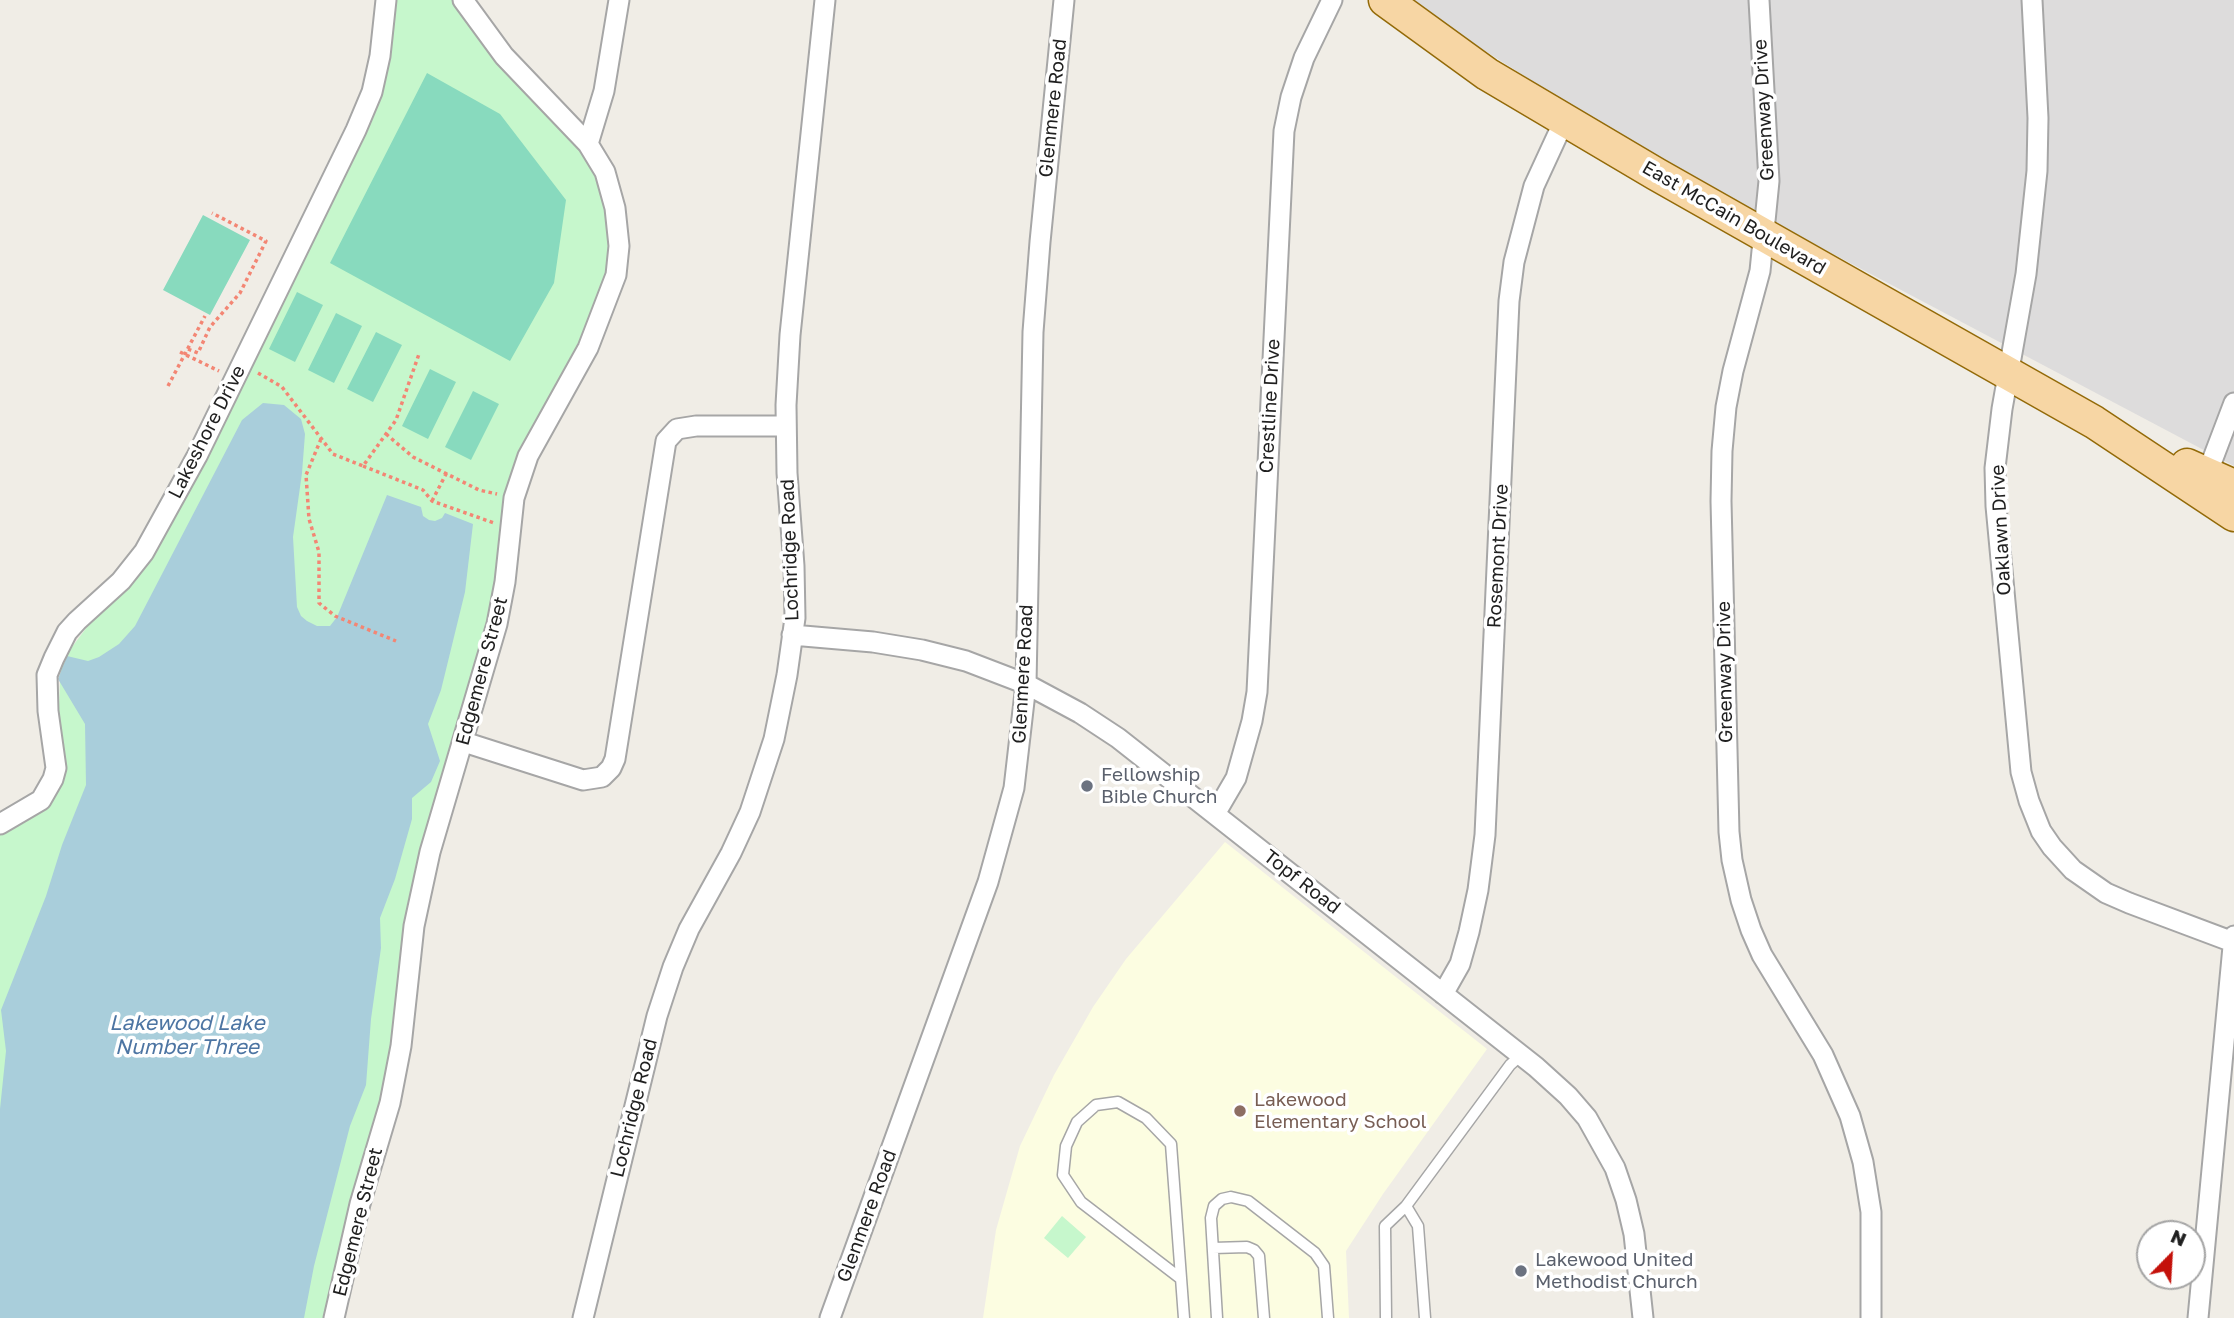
<!DOCTYPE html>
<style>
body{margin:0}
#map{position:relative;width:2234px;height:1318px;overflow:hidden;background:#f0ede6;font-family:"Golos Text",sans-serif}
canvas{display:block}
.north{position:absolute;left:2136px;top:1220px;width:70px;height:70px;box-sizing:border-box;background:#fff;border:2px solid #a5a5a5;border-radius:50%;rotate:24deg;font-size:19px;font-weight:700;line-height:28px;text-align:center;color:#1f1f1f}
.north::after{content:'';display:block;margin:auto;width:24px;height:32px;background:#c4110a;clip-path:polygon(50% 0,100% 100%,50% 72%,0 100%)}
</style>
<div id="map">
<canvas width="2234" height="1318"></canvas>
<div class="north">N</div>
</div>
<script>
const ctx = document.querySelector('canvas').getContext('2d');
ctx.lineJoin = 'round';
function paint(path, color) { ctx.fillStyle = color; ctx.fill(path, 'evenodd'); }
const poly = rows => new Path2D(rows.map(r => 'M' + r).join(''));
function strokePath(path, color, width, dash) { ctx.strokeStyle = color; ctx.lineWidth = width; ctx.lineCap = dash ? 'butt' : 'round'; ctx.setLineDash(dash || []); ctx.stroke(path); }
function label(font, color, halo, rows, align = 'center') {
  ctx.font = font + ' "Golos Text",sans-serif'; ctx.lineWidth = 7; ctx.setLineDash([]); ctx.textBaseline = 'middle'; ctx.strokeStyle = halo; ctx.fillStyle = color; for (const [text, x, y, turn = 0] of rows) {
    ctx.save(); ctx.translate(x, y); ctx.rotate((+turn || 0) * Math.PI / 180); ctx.textAlign = isNaN(turn) ? turn : align; if (halo) ctx.strokeText(text, 0, 0); ctx.fillText(text, 0, 0); ctx.restore();
  }
}
paint(poly([
 [1405,0,2234,0,2234,466,1729,199,1537,84]
]), '#dddcdc');
paint(poly([
 [1225,842,1487,1049,1383,1194,1346,1251,1349,1318,983,1318,996,1230,1020,1146,1054,1075,1093,1007,1126,959]
]), '#fcfde1');
paint(poly([
 [384,0,463,0,588,144,619,229,588,348,521,474,505,582,430,852,401,1046,336,1318,0,1318,0,826,41,799,56,768,61,662,121,581,231,385,372,92],
 [1062,1216,1086,1237,1068,1258,1044,1238]
]), '#c6f7cc');
paint(poly([
 [427,73,500,114,566,200,554,283,510,361,330,263],
 [203,215,250,240,210,315,163,290],
 [297,292,323,305,295,362,269,349],
 [336,313,362,326,334,383,308,370],
 [376,332,402,345,373,402,347,389],
 [430,369,456,382,428,439,402,426],
 [473,391,499,404,471,460,445,447]
]), '#88dabe');
paint(poly([
 [263,403,284,405,301,419,305,434,302,473,293,537,297,607,301,616,307,621,317,626,330,626,337,617,387,495,421,507,423,516,429,520,435,521,442,518,445,513,473,524,465,592,441,690,428,724,440,761,431,782,412,798,412,819,395,879,380,918,381,948,371,1019,366,1085,350,1126,314,1266,304,1318,0,1318,0,1109,6,1051,1,1010,46,896,62,845,86,785,85,724,58,679,67,656,88,661,99,657,119,644,135,626,242,420]
]), '#a9cedb');
const service = poly([
 [1406,1206,1418,1226,1425,1318],
 [1213,1248,1247,1247,1254,1250,1259,1256,1264,1318],
 [1180,1278,1081,1202,1063,1175,1066,1146,1077,1122,1096,1105,1118,1102,1146,1118,1171,1144,1184,1318],
 [1217,1318,1211,1218,1214,1206,1222,1199,1231,1197,1248,1201,1315,1253,1324,1266,1328,1318],
 [1386,1318,1385,1226,1406,1206,1510,1065,1521,1055]
]);
const minor = poly([
 [463,0,504,56,588,144],
 [1759,0,1769,181,1760,271,1733,371,1726,407,1722,451,1721,501,1729,832,1732,860,1741,900,1751,930,1762,955,1823,1055,1850,1116,1863,1162,1871,1212,1871,1318],
 [2032,0,2038,118,2037,171,2026,274,2002,409,1995,468,1996,506,2021,772,2029,801,2041,831,2052,847,2073,870,2106,893,2129,903,2233,942],
 [2207,474,2234,403],
 [792,635,873,642,922,650,966,661,1026,684,1080,713,1118,738,1536,1067,1568,1096,1587,1118,1615,1168,1626,1200,1634,1234,1643,1318],
 [464,742,583,780,602,777,611,768,615,759,666,441,677,429,696,426,786,426],
 [1215,814,1236,778,1252,721,1257,692,1284,131,1291,97,1304,58,1332,0],
 [0,824,41,800,53,779,56,768,48,711,47,675,54,658,67,632,77,621,121,581,144,552,197,456,356,130,372,92,380,56,386,0],
 [1443,994,1460,964,1469,932,1478,890,1485,835,1509,301,1514,262,1534,186,1564,121],
 [334,1318,360,1204,390,1103,401,1046,414,926,430,852,497,624,505,582,514,498,528,456,588,348,616,275,619,246,615,208,605,172,588,144,604,91,619,0],
 [583,1318,657,1016,673,967,689,929,731,853,750,812,774,739,787,675,795,618,794,566,787,473,786,405,790,335,825,0],
 [830,1318,988,882,1014,788,1026,684,1033,332,1040,242,1064,0],
 [2198,1318,2234,936]
]);
const primary = poly([
 [1385,0,1487,74,1656,174,2094,422,2234,515],
 [2187,465,2234,486]
]);
strokePath(service, '#a6a6a6', 13);
strokePath(minor, '#a6a6a6', 23);
strokePath(primary, '#936a08', 35);
strokePath(poly([
 [188,349,198,353,210,327,240,293,266,241,212,213],
 [180,352,219,371],
 [258,373,282,387,333,454,363,466,396,420,419,354],
 [168,386,205,316],
 [386,434,413,457,479,490,497,494],
 [321,439,306,475,309,519,319,552,319,603,335,616,396,641],
 [363,466,423,490,432,501,494,523],
 [432,501,447,472]
]), '#f38674', 3.5, [3.5, 3.5]);
strokePath(service, '#fff', 10);
strokePath(minor, '#fff', 19);
strokePath(primary, '#f7d6a4', 32);
for (const [x, y, r, color] of [
 [1087,786,7,"#6b7280"],
 [1240,1111,7,"#8d6e63"],
 [1521,1271,7,"#6b7280"]
]) { const dot = new Path2D(); dot.arc(x, y, r, 0, 2 * Math.PI); ctx.fillStyle = color; ctx.fill(dot); strokePath(dot, '#fff', 2.5); }
label('19px', '#1f1f1f', '#fff', [
 ["Glenmere Road",1053,108,-84],
 ["Greenway Drive",1764,110,-93],
 ["East McCain Boulevard",1734,218,30],
 ["Crestline Drive",1270,406,-87],
 ["Lakeshore Drive",207,432,-63],
 ["Oaklawn Drive",2001,530,-93],
 ["Lochridge Road",790,550,-92],
 ["Rosemont Drive",1498,556,-87],
 ["Edgemere Street",482,671,-75],
 ["Greenway Drive",1725,672,-91],
 ["Glenmere Road",1023,674,-87],
 ["Topf Road",1302,882,38],
 ["Lochridge Road",634,1108,-76],
 ["Glenmere Road",867,1216,-70],
 ["Edgemere Street",358,1222,-76]
]);
label('19px', '#5b616d', '#fff', [
 ["Fellowship",1101,775],
 ["Bible Church",1101,797],
 ["Lakewood United",1535,1260],
 ["Methodist Church",1535,1282]
], 'left');
label('19px', '#785e54', '#fff', [
 ["Lakewood",1254,1100],
 ["Elementary School",1254,1122]
], 'left');
label('italic 21px', '#4d75a3', '#fff', [
 ["Lakewood Lake",187,1023],
 ["Number Three",187,1047]
]);
</script>
